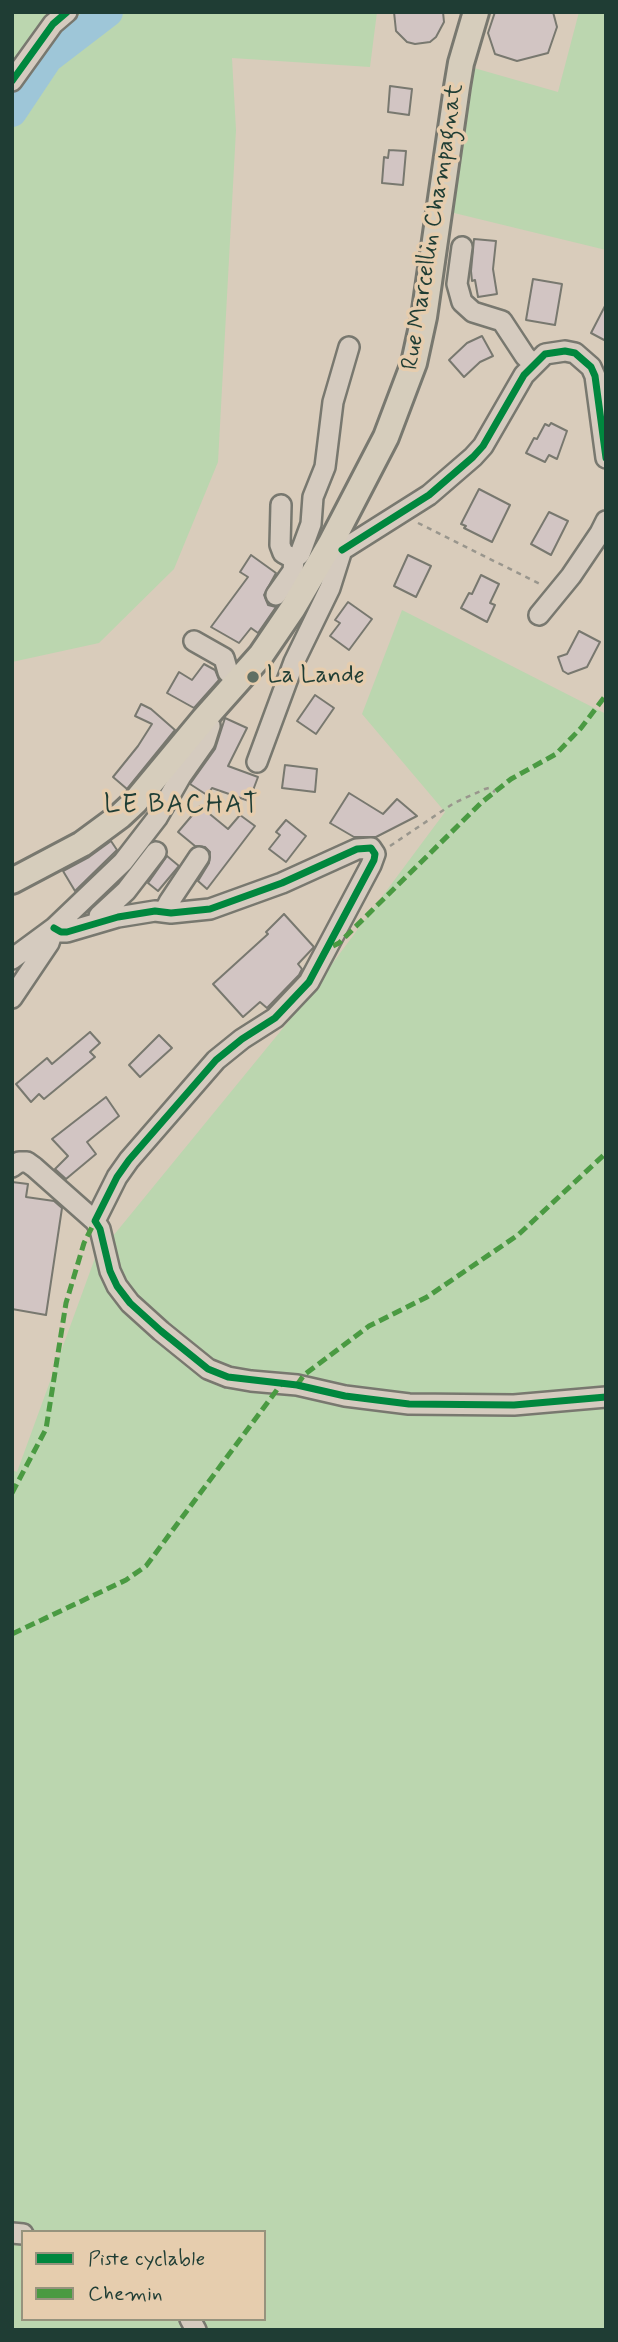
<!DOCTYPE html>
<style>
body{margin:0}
#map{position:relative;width:618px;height:2342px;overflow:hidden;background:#d9ccbb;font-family:Mynerve,sans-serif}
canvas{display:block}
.frame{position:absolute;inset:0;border:14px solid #1f3d34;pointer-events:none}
.legend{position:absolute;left:21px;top:2230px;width:245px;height:91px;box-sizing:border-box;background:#e6cdae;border:2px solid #96937d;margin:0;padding:9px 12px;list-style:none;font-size:21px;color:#1f3d34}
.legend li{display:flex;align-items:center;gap:14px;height:35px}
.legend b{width:35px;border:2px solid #96937d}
</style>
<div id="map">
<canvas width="618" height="2342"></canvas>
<div class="frame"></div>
<ul class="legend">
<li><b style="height:9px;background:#00873e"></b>Piste cyclable</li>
<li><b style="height:9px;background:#4a9a42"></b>Chemin</li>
</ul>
</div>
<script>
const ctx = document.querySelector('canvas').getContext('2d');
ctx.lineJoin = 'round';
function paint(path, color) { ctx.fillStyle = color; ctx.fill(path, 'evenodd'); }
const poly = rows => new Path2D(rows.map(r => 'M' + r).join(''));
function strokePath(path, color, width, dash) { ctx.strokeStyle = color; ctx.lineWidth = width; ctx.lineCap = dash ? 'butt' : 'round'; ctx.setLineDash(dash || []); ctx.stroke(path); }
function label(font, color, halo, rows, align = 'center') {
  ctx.font = font + ' Mynerve,sans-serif'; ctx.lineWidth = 7; ctx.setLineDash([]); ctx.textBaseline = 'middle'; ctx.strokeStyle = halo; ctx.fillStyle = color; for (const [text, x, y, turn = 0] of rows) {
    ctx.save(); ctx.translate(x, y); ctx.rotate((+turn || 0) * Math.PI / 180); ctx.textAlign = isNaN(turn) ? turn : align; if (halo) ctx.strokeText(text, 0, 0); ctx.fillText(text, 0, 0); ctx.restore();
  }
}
paint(poly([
 [12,12,377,12,370,67,232,58,236,130,218,462,174,569,99,643,12,662],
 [579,12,606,12,606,250,450,212,455,152,474,68,558,92],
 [402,610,606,714,606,2330,12,2330,12,1470,17,1472,95,1258,297,1011,445,812,362,714],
 [23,2232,264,2232,264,2319,23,2319]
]), '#bbd6af');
strokePath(poly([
 [12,112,48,58,108,12]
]), '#9ec6d8', 30);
const building = poly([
 [394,12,443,12,444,22,436,37,430,42,415,44,407,42,396,31,394,12],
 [495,12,553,12,557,27,548,53,517,61,495,54,488,33,495,12],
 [390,86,412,89,409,115,388,112,390,86],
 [389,150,406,151,403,185,382,183,384,157,388,158,389,150],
 [474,239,496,241,493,269,497,294,478,297,475,280,472,281,471,271,474,239],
 [533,279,562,284,555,325,526,320,533,279],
 [606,304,606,341,591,333,606,304],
 [482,336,493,356,480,362,464,377,449,360,467,343,482,336],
 [551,423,567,431,557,459,549,455,545,462,526,453,534,438,537,439,545,424,549,426,551,423],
 [479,489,510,505,492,542,464,528,466,526,461,524,479,489],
 [549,512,568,521,551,555,531,544,549,512],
 [251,555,276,573,264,595,268,605,276,607,258,633,251,628,239,643,211,627,248,577,240,572,251,555],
 [408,555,431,566,416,597,394,586,408,555],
 [481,575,499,584,490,603,495,605,487,622,461,608,469,593,472,594,481,575],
 [348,602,372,619,349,650,330,636,340,623,335,620,348,602],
 [579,631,600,642,587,667,568,674,563,671,558,657,567,654,579,631],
 [204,664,215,670,219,680,194,708,167,693,179,672,192,680,204,664],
 [315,695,334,708,316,734,297,721,315,695],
 [141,704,151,709,175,730,127,789,113,777,138,746,152,724,135,716,141,704],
 [225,718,247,728,228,766,258,777,249,801,212,788,207,795,190,784,215,749,225,718],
 [285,765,317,769,315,792,282,788,285,765],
 [349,793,383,814,397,799,417,816,376,837,354,837,330,823,349,793],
 [200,806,228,829,240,815,255,826,207,889,198,881,209,863,210,852,205,847,195,846,178,832,200,806],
 [286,820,306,836,286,862,269,849,280,835,276,832,286,820],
 [111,841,117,850,75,891,63,871,89,857,111,841],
 [167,856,179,866,158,891,148,883,167,856],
 [284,914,314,947,298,964,302,969,299,975,267,1008,260,1002,243,1017,213,984,268,934,266,932,284,914],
 [90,1032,100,1043,90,1052,95,1057,44,1099,39,1094,31,1102,16,1084,47,1058,52,1064,90,1032],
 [159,1035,172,1048,140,1077,129,1065,159,1035],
 [106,1097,119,1116,87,1142,96,1154,66,1179,55,1169,68,1156,52,1139,106,1097],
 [12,1182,28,1184,26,1197,54,1201,62,1208,46,1315,12,1309,12,1182]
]);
paint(building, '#d2c5c3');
strokePath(building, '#78786f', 2);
const minor = poly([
 [12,81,53,24,67,12],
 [462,247,457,284,462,302,473,312,502,321,525,356,533,364],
 [281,505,280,545,283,553,294,559,300,554,311,524,313,497,325,467,333,402,349,347],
 [342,550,429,495,473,457,483,446,524,375,545,354,565,351,575,353,591,367,595,376,606,458],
 [276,595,293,571,294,559],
 [539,615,571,576,600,533,606,521],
 [194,641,224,658,228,672,238,681],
 [257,762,294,662,330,588,342,550,331,543],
 [164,912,169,902,199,857],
 [99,922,99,916,126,891,156,852],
 [12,959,54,928,123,862,157,818,181,776,205,742,210,726,204,719],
 [12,998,49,943,54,928,61,932,67,932,118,917,155,911,171,913,210,909,282,883,357,849,371,848,375,854,371,865,309,982,275,1018,242,1039,216,1060,129,1160,117,1177,95,1221],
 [12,1167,19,1162,27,1162,34,1167,95,1221,100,1229,110,1271,117,1286,130,1303,161,1331,208,1369,228,1377,251,1381,297,1385,345,1396,409,1404,514,1405,606,1397],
 [12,2233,23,2234],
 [190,2319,196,2330]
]);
const major = poly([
 [12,881,82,844,120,816,135,802,204,719,261,655,293,608,331,543,386,437,414,363,424,317,457,87,461,63,476,12]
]);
strokePath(minor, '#78786f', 24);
strokePath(major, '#78786f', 30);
strokePath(poly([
 [418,523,540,584],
 [390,846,454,803,485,789,489,788,495,792]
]), '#99968d', 2.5, [5, 5]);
strokePath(minor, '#d5cbbf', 19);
strokePath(major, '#d6cdbc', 24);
strokePath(poly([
 [333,946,339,943,482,802,511,779,556,754,581,728,606,695],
 [297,1385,304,1375,369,1326,427,1297,518,1235,606,1153],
 [12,1493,46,1429,66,1303,84,1243,95,1221],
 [12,1634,126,1580,146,1566,282,1383]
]), '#4a9a42', 5, [10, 5]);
strokePath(poly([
 [12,81,53,24,67,12],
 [342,550,429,495,473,457,483,446,524,375,545,354,565,351,575,353,591,367,595,376,606,458],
 [54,928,61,932,67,932,118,917,155,911,171,913,210,909,282,883,357,849,371,848,375,854,374,860,309,982,275,1018,242,1039,216,1060,129,1160,117,1177,95,1221,100,1229,110,1271,117,1286,130,1303,161,1331,208,1369,228,1377,297,1385,345,1396,409,1404,514,1405,606,1397]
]), '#00873e', 7);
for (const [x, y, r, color] of [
 [253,677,7,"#606f63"]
]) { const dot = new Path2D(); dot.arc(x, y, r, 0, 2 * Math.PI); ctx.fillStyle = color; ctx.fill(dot); strokePath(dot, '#e6cdae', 2.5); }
label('24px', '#1f3d34', '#e6cdae', [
 ["Rue Marcellin Champagnat",434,227,-81]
]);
label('24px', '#1f3d34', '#e6cdae', [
 ["La Lande",267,677]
], 'left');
ctx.letterSpacing = '2px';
label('26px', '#1f3d34', '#e6cdae', [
 ["LE BACHAT",182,807]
]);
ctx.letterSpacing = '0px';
</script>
